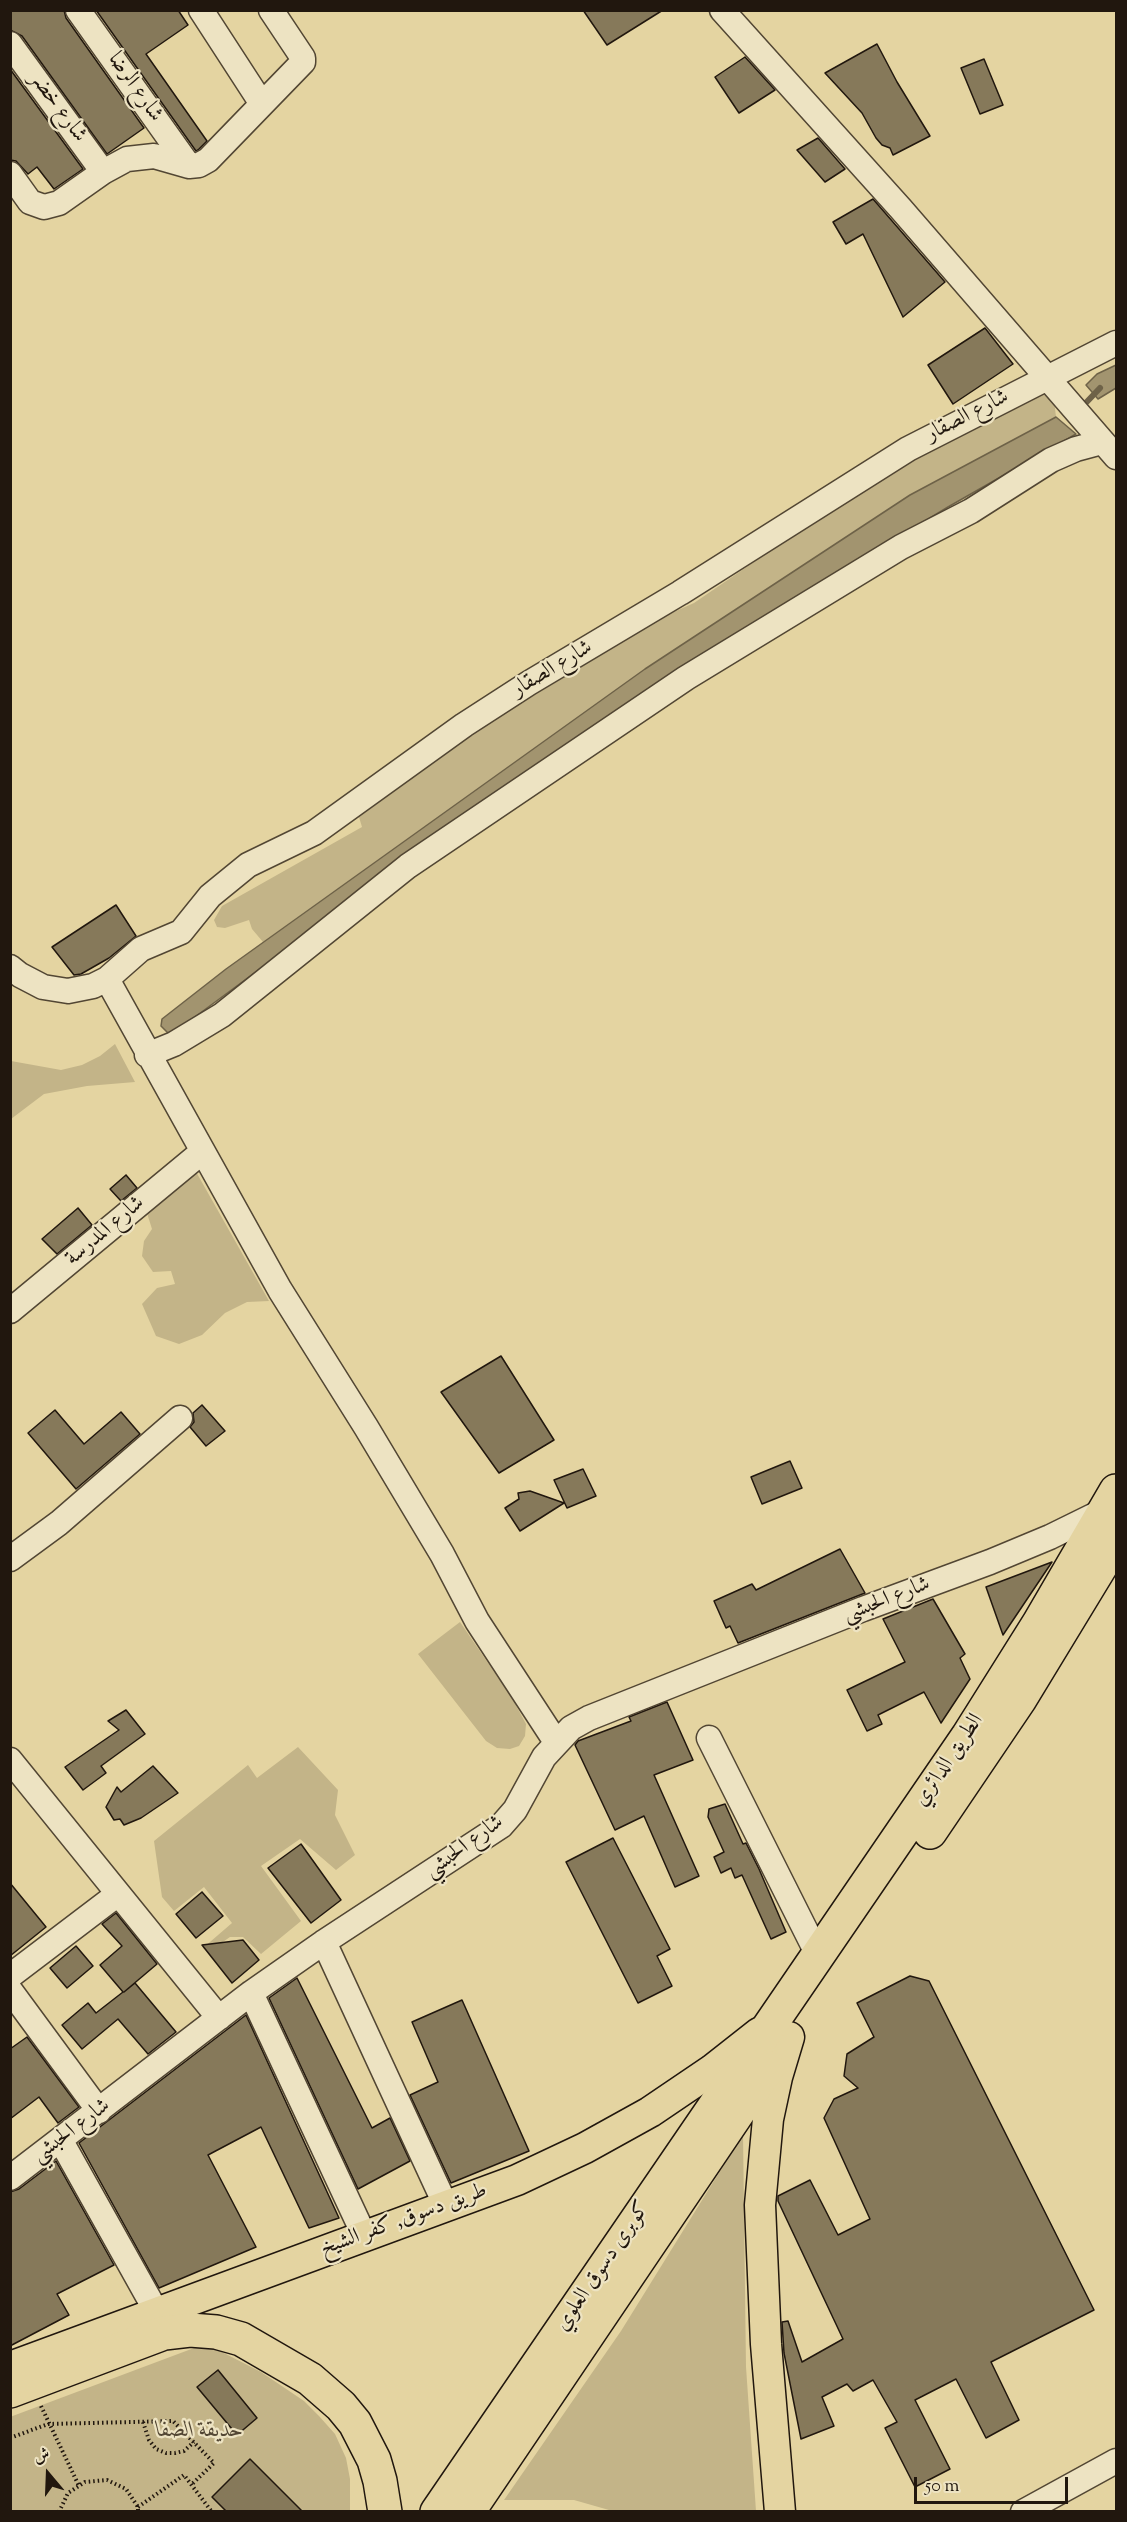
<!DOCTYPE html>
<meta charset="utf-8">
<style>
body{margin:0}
#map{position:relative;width:1127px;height:2522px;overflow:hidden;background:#e4d4a1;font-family:"Sorts Mill Goudy",Amiri,serif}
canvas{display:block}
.frame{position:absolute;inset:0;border:12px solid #21170e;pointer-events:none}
.north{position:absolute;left:18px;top:2444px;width:60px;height:60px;-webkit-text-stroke:4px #ede3c2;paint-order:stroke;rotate:341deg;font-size:16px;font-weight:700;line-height:24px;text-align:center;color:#21170e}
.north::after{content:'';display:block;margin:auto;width:21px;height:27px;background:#21170e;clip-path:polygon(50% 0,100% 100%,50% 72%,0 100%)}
.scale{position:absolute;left:914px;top:2477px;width:154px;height:27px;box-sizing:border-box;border:3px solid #21170e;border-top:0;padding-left:8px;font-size:18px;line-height:21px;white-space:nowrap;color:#21170e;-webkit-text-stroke:4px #ede3c2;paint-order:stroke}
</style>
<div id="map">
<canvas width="1127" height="2522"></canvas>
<div class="frame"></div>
<div class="north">ش</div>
<div class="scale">50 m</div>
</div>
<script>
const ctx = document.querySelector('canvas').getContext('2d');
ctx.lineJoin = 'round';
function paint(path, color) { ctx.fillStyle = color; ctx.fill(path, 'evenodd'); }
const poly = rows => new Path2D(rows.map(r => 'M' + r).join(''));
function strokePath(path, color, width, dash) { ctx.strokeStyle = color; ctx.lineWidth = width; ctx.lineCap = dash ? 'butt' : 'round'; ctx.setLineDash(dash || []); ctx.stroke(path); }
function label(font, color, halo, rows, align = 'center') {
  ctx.font = font + ' "Sorts Mill Goudy",Amiri,serif'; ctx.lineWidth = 4.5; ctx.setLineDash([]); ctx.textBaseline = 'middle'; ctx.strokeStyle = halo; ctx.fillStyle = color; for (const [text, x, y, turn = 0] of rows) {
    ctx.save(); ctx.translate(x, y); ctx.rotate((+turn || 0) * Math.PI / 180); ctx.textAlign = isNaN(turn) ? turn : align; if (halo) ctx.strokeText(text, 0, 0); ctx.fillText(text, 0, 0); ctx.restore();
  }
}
paint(poly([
 [1046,391,1054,400,1056,417,910,495,645,669,263,942,252,929,249,920,225,928,217,927,214,920,222,906,362,827,359,817,479,729,563,678,631,631,694,603,827,512,897,468],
 [115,1044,135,1082,87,1086,44,1094,11,1119,11,1061,61,1070,82,1065,100,1056],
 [195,1170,269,1301,247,1302,225,1313,202,1335,179,1344,156,1336,142,1304,157,1288,175,1284,171,1271,153,1272,142,1256,144,1241,152,1229,146,1210],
 [460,1622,512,1698,526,1724,525,1736,519,1746,510,1749,497,1748,486,1741,418,1654],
 [298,1747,338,1790,335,1815,355,1855,336,1870,300,1839,261,1866,301,1921,261,1954,243,1937,230,1937,208,1952,203,1948,232,1923,204,1887,174,1911,162,1897,154,1841,248,1765,257,1778],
 [743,2134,746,2367,756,2511,616,2512,574,2500,504,2500,621,2331],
 [202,2345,216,2349,261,2372,304,2401,319,2416,335,2434,346,2458,350,2479,350,2511,11,2511,10,2417]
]), '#c3b488');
const water = poly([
 [1116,365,1116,388,1098,399,1086,385,1097,374,1116,365],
 [1056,417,1076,434,948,507,749,628,464,818,180,1028,168,1033,161,1026,162,1019,226,969,645,669,910,495,1056,417]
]);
paint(water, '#a2946f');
strokePath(water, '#6e6248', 1.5);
strokePath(poly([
 [1080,409,1100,388]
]), '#6e6248', 6);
const building = poly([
 [10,10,64,10,66,18,144,128,107,154,22,36,10,30,10,10],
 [96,10,178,10,188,25,146,54,207,141,199,149,196,151,96,10],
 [583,10,663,10,607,45,583,10],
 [877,44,897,82,930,136,893,155,890,148,882,145,876,138,862,113,825,73,877,44],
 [745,57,775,90,739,113,715,77,745,57],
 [984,59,1003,105,980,114,961,68,984,59],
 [10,69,83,169,54,189,37,167,28,174,16,161,10,160,10,69],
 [818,138,845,169,825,182,797,150,818,138],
 [873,199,945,282,903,317,863,234,846,244,833,222,873,199],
 [985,328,1013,364,953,404,928,365,985,328],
 [116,905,136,936,109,958,81,974,74,975,52,947,116,905],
 [126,1175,137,1188,121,1201,110,1189,126,1175],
 [78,1208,92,1225,57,1254,42,1239,78,1208],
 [501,1356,554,1440,499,1473,441,1392,501,1356],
 [202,1405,225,1431,206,1446,190,1427,194,1422,193,1413,202,1405],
 [55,1410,84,1444,121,1412,140,1434,76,1489,28,1433,55,1410],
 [790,1461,802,1488,762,1504,751,1477,790,1461],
 [583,1469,596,1496,567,1508,554,1480,583,1469],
 [530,1491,564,1503,520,1531,505,1508,519,1499,518,1493,530,1491],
 [840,1549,865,1593,738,1643,730,1626,726,1628,714,1601,752,1584,756,1590,840,1549],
 [1052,1562,1003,1635,986,1587,1052,1562],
 [933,1599,965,1654,960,1658,970,1679,941,1723,924,1692,878,1715,882,1724,867,1731,847,1690,905,1662,883,1619,933,1599],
 [667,1702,693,1760,654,1775,699,1876,675,1887,644,1816,615,1830,575,1745,578,1741,631,1721,629,1717,667,1702],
 [126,1710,145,1734,101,1766,106,1773,83,1790,65,1767,119,1730,108,1721,126,1710],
 [153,1766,178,1793,141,1818,124,1825,120,1819,114,1820,106,1807,117,1787,121,1792,153,1766],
 [725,1804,743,1844,746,1843,759,1869,786,1932,771,1939,742,1875,735,1878,731,1868,721,1873,714,1857,724,1852,708,1817,709,1809,725,1804],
 [613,1838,670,1949,657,1956,672,1986,638,2003,566,1862,613,1838],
 [301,1844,341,1900,311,1923,268,1868,301,1844],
 [10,1883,46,1927,10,1956,10,1883],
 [202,1892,223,1916,196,1938,176,1914,202,1892],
 [116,1913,157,1964,124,1992,135,1983,176,2032,148,2054,118,2019,82,2049,62,2025,88,2003,96,2013,123,1992,100,1965,122,1946,102,1924,116,1913],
 [243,1940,259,1960,232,1983,202,1945,243,1940],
 [76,1946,93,1966,67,1988,50,1968,76,1946],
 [910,1976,929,1981,1094,2310,991,2362,1019,2420,986,2438,956,2379,915,2400,950,2469,915,2487,885,2428,897,2422,873,2380,853,2391,847,2384,822,2397,834,2426,801,2439,784,2353,782,2322,788,2321,802,2362,843,2339,778,2201,778,2196,810,2180,838,2235,870,2219,824,2118,834,2099,858,2088,844,2076,847,2054,874,2037,857,2003,910,1976],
 [297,1978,372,2128,390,2118,410,2161,358,2189,269,1998,297,1978],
 [462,2000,529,2151,451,2183,410,2095,438,2082,412,2022,462,2000],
 [246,2015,339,2218,309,2228,261,2127,208,2155,256,2247,159,2288,79,2143,246,2015],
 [27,2037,79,2107,58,2123,39,2097,10,2119,10,2049,27,2037],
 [56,2161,114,2265,57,2294,69,2315,10,2346,10,2192,19,2189,56,2161],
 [218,2370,257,2418,237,2435,197,2387,218,2370],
 [250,2459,302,2511,226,2511,212,2497,250,2459]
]);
paint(building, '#86795a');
strokePath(building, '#21170e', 1.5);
const minor = poly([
 [78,10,189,166],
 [201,10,262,104],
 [722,10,901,209,1116,457],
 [10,44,103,172],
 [10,174,30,202,44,207,59,203,103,172,127,159,154,156,189,166,199,165,208,160,303,62,303,58,271,10],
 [10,967,20,975,43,987,68,991,93,986,107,979,141,949,181,932,210,896,248,865,314,833,464,725,529,683,680,593,908,449,1116,343],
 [107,979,280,1290,366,1427,442,1554,477,1621,556,1742],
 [147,1055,174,1044,222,1015,408,866,686,678,901,547,971,511,1051,460,1076,449,1102,442],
 [10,1311,202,1152],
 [10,1559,59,1523,180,1418],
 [709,1738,818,1955],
 [10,1760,219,2018],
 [324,1942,446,2206],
 [10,1976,118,1894],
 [10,1990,99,2111],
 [251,1993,364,2235],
 [61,2141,156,2311],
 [10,2178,251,1993,324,1942,501,1826,515,1810,544,1757,571,1728,589,1718,863,1609,990,1562,1050,1537,1107,1509],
 [1023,2512,1116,2461]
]);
const major = poly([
 [10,2367,517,2180,585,2148,650,2112,712,2070,759,2033],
 [780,2512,766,2344,760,2205,768,2119,777,2077,789,2037]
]);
const highway = poly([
 [930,1832,1020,1699,1116,1541],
 [10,2391,164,2333,190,2330,216,2332,241,2339,310,2379,341,2406,355,2423,374,2460,380,2481,385,2512],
 [437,2512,968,1736,1039,1623,1116,1491],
 [468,2512,768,2068]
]);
strokePath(minor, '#524633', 27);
strokePath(major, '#21170e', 33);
strokePath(highway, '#21170e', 36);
strokePath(poly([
 [41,2406,79,2486],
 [143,2422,149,2440,156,2449,166,2453,175,2453,184,2451,194,2442],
 [10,2438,48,2424,173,2421,214,2463,191,2485],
 [138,2507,184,2475,212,2512],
 [59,2512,68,2493,85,2482,107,2480,126,2489,138,2507,138,2512]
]), '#21170e', 4, [1.5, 3]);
strokePath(minor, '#ede3c2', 24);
strokePath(major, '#e4d4a1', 30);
strokePath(highway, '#e4d4a1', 33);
label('22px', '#21170e', '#ede3c2', [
 ["شارع الرضا",134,88,55],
 ["شارع خضر",57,108,54],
 ["شارع الصقار",968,417,-27],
 ["شارع الصقار",553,670,-31],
 ["شارع المدرسة",106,1232,-40],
 ["شارع الحبشي",887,1601,-21],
 ["الطريق الدائري",950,1761,-56],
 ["شارع الحبشي",465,1848,-36],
 ["شارع الحبشي",72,2132,-37],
 ["طريق دسوق, كفر الشيخ",404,2221,-20],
 ["كوبرى دسوق العلوي",604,2267,-56]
]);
label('italic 22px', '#524633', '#ede3c2', [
 ["حديقة الصفا",200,2432]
]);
</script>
